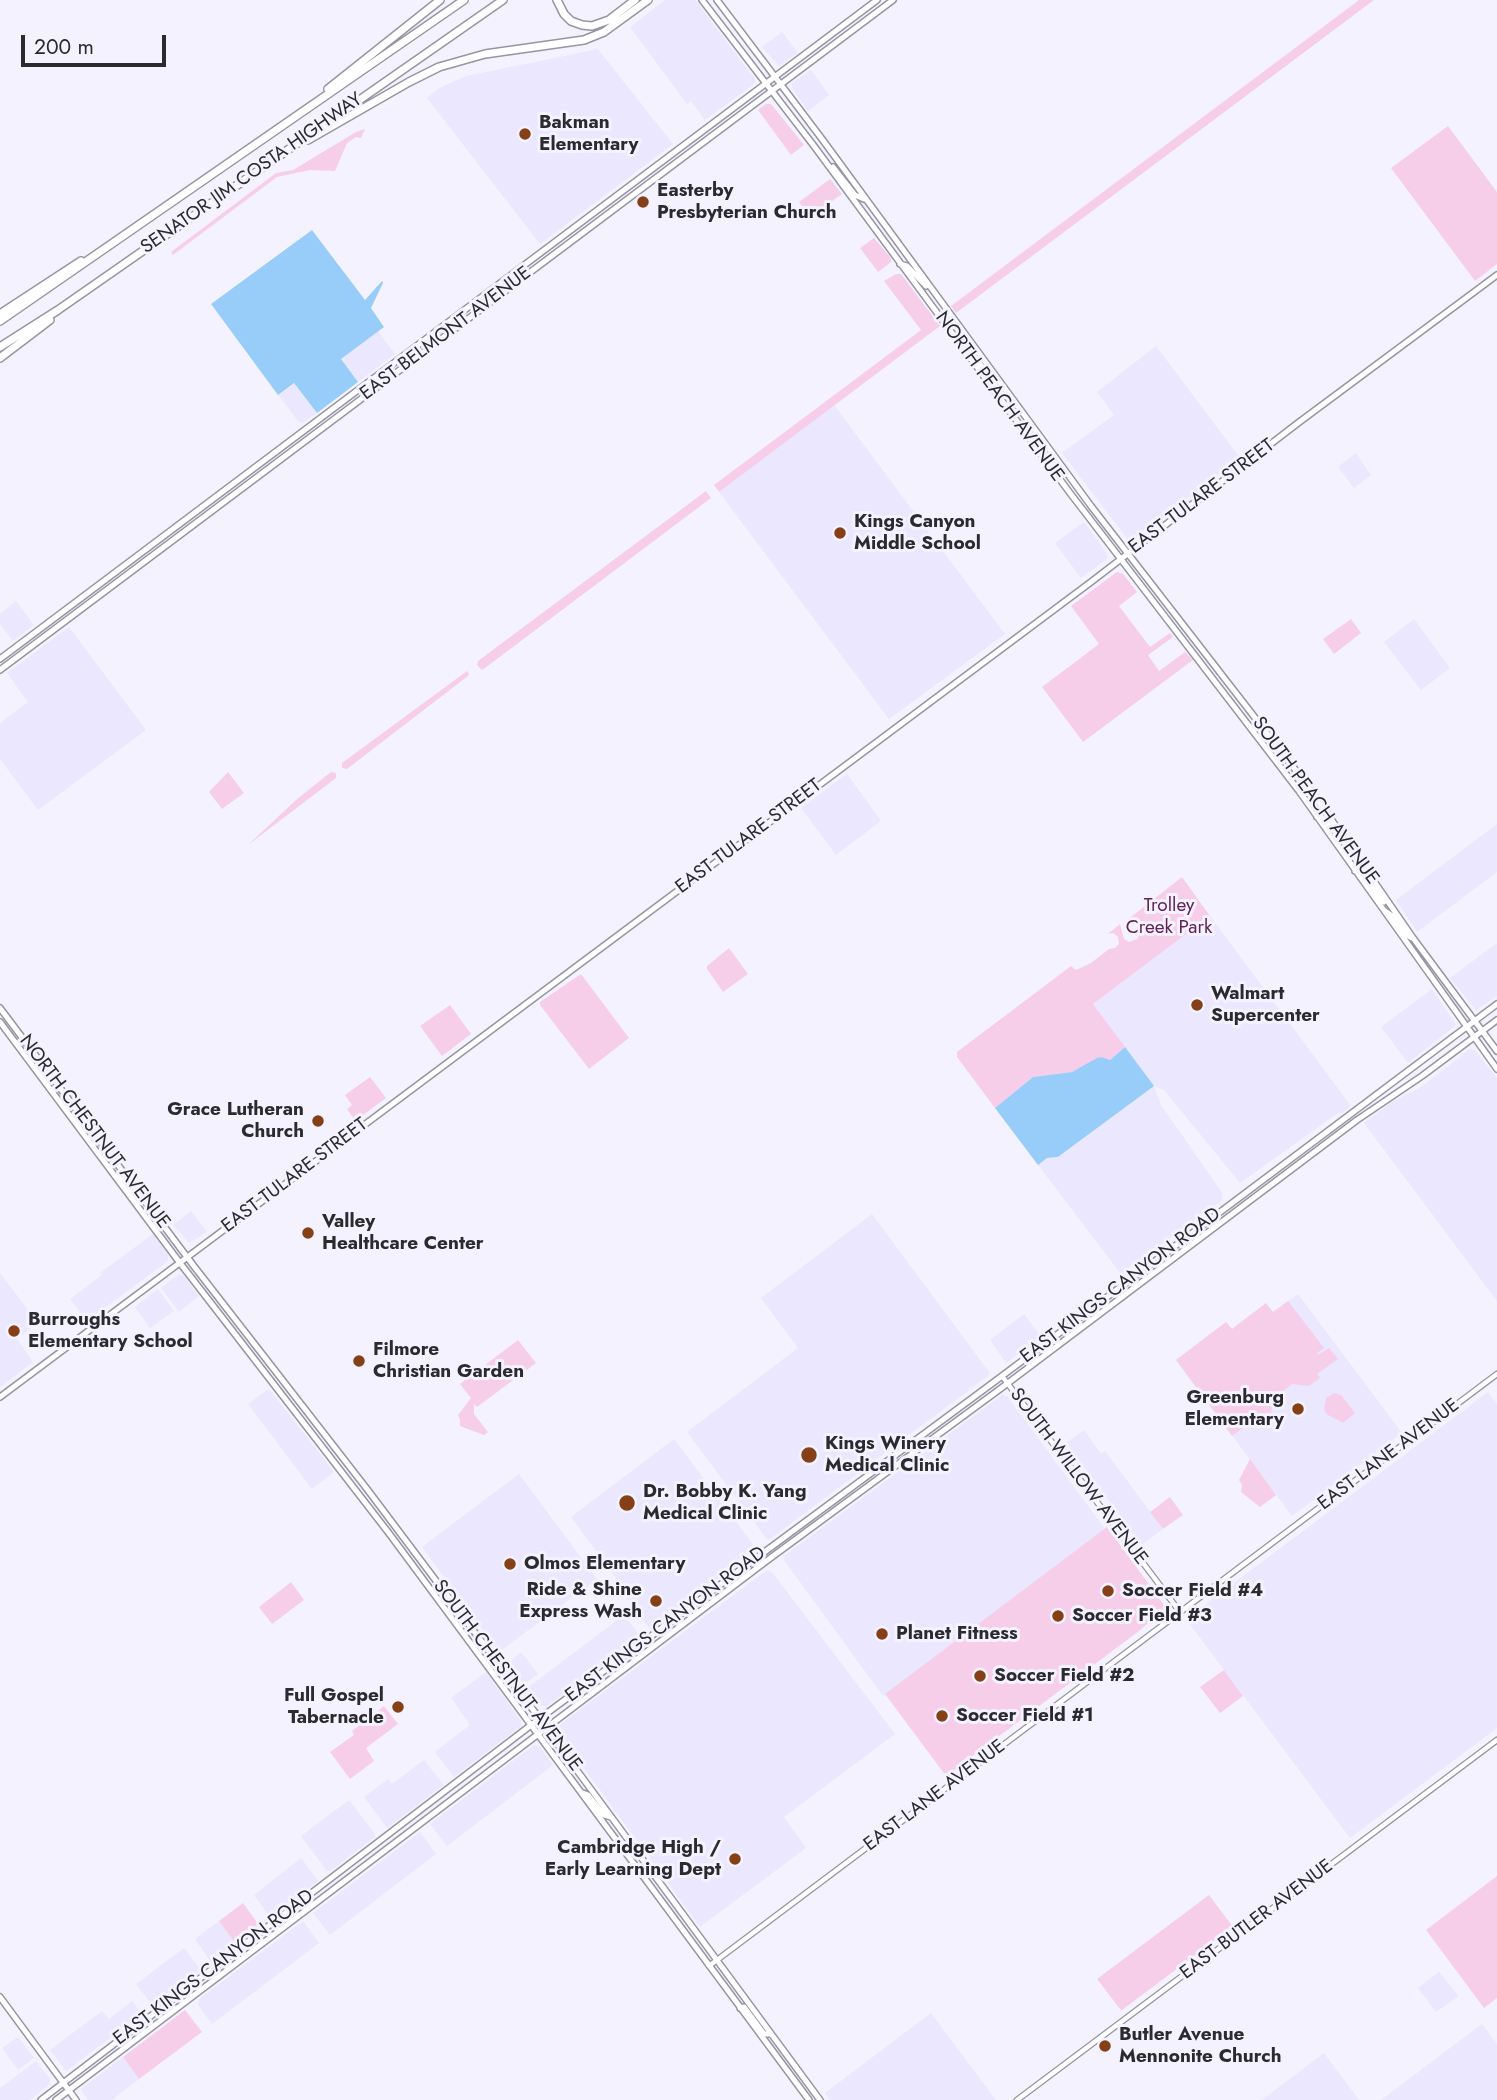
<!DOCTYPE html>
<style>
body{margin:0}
#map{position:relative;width:1497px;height:2100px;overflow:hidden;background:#f4f2ff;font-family:Jost,sans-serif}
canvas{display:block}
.scale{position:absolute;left:21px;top:35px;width:145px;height:32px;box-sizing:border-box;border:4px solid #2a2a2f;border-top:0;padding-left:9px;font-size:21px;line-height:24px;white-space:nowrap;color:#2a2a2f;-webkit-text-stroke:5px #f4f2ff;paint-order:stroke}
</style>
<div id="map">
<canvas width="1497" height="2100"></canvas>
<div class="scale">200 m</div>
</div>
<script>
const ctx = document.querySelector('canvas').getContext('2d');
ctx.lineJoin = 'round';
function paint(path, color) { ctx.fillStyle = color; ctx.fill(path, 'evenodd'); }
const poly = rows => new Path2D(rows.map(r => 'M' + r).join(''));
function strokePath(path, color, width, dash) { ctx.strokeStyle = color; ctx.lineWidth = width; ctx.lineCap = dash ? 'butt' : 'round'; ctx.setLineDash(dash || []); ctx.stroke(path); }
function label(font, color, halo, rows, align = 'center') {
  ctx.font = font + ' Jost,sans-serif'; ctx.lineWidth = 6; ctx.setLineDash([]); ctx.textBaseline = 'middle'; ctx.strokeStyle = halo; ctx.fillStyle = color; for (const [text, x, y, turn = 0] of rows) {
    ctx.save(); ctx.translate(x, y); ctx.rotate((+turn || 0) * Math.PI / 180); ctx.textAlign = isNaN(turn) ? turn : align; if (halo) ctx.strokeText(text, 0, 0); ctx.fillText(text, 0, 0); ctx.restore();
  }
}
paint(poly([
 [665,0,695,0,755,79,754,84,705,120,691,101,687,104,630,27],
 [782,32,798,53,779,66,762,47],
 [597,48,673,144,540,244,427,98,439,88,466,76,589,51],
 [811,70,829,95,808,111,792,88,792,83],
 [378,331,395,354,358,382,341,359],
 [1156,346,1240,458,1132,540,1129,541,1062,453,1114,415,1097,392],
 [294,383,317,413,303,423,299,422,278,395],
 [834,405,1005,634,889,719,719,492],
 [1356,453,1371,475,1354,488,1338,467],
 [1084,522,1108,555,1107,559,1081,578,1055,543],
 [16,601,34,625,13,641,0,624,0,614],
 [1414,619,1450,668,1421,690,1384,642],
 [69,627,146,730,38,810,0,759,0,723,28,702,7,673],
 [847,774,881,821,836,855,801,808],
 [1497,824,1497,872,1417,932,1396,900],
 [1210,916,1351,1106,1342,1113,1338,1113,1240,1183,1164,1090,1154,1086,1161,1105,1223,1194,1222,1200,1121,1274,1038,1165,1047,1158,1059,1157,1153,1086,1093,1004],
 [1497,943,1497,996,1476,1010,1450,978],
 [1432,989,1456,1025,1408,1063,1381,1027],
 [1470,1049,1475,1050,1497,1078,1497,1301,1364,1123,1393,1101,1420,1088],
 [191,1211,207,1232,189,1243,173,1225],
 [872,1214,989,1372,989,1375,770,1539,766,1538,687,1432,798,1348,761,1298],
 [153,1234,168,1255,168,1261,87,1321,70,1299,102,1275,100,1273],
 [0,1273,38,1323,17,1339,33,1362,0,1387],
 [179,1274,183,1275,199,1296,179,1312,161,1288],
 [158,1289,174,1311,150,1328,135,1307],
 [1298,1294,1402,1433,1292,1516,1176,1360,1226,1322,1232,1329,1266,1303,1273,1312],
 [1024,1314,1041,1337,1006,1363,990,1340],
 [267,1390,270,1390,334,1472,312,1489,248,1404],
 [1488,1392,1497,1404,1497,1728,1350,1838,1186,1619],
 [1002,1395,1007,1396,1105,1529,883,1696,784,1560,784,1556],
 [1084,1430,1101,1454,1105,1451,1163,1529,1143,1544,1141,1544,1066,1443],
 [674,1439,755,1547,755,1551,652,1628,649,1628,626,1597,628,1594,571,1517],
 [519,1474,597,1579,499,1652,422,1547],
 [767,1570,772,1572,895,1734,784,1817,806,1848,700,1927,559,1734,558,1729,562,1723],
 [624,1615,641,1637,547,1706,542,1706,538,1704,526,1689],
 [521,1652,538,1674,523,1685,508,1664],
 [486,1672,521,1721,521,1726,454,1777,435,1752,470,1725,451,1698],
 [534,1745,539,1746,553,1765,447,1846,430,1824],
 [424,1760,444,1785,387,1828,364,1797,388,1779,392,1784],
 [349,1800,375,1834,375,1837,330,1871,327,1871,301,1836],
 [420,1832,436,1854,330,1935,313,1913],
 [301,1858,318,1881,270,1917,254,1895],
 [219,1921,235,1943,211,1962,195,1939],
 [303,1921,319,1943,212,2024,198,2005,199,1999],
 [184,1948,201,1970,153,2006,136,1984],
 [1439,1972,1459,1996,1436,2012,1418,1988],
 [132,2001,142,2014,66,2071,50,2050,102,2011,109,2019],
 [931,2013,996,2100,830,2100,825,2093],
 [1482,2024,1497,2044,1497,2100,1381,2100],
 [18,2037,34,2058,18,2070,2,2048],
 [1324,2053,1359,2100,1262,2100,1279,2087],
 [123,2057,139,2079,112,2100,88,2100,82,2091,82,2088],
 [36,2061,50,2079,49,2085,30,2100,0,2100,0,2088]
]), '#eae7fe');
paint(poly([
 [1359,0,1374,0,956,313,951,306],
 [766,104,771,104,804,145,791,155,758,110],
 [1448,126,1497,192,1497,264,1475,281,1391,168],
 [365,129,361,138,356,137,347,143,335,171,310,170,277,177,173,255,171,252,276,173,293,170,356,132],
 [830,179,842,194,810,217,799,202],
 [874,238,891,258,891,262,878,272,860,248],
 [896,274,901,274,940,326,719,492,714,485,921,330,884,281],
 [706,491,711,498,485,668,482,670,477,665,478,661],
 [1117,572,1123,574,1137,592,1119,606,1150,647,1170,633,1173,637,1148,655,1159,671,1185,652,1193,660,1083,742,1042,687,1099,644,1071,606],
 [1351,619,1361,633,1334,654,1323,639],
 [467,671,469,674,468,676,347,769,342,768,342,763],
 [228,772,244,793,222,809,209,792],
 [331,772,336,773,336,778,248,845,297,799],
 [1182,877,1210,916,1093,1004,1125,1047,1110,1060,1102,1057,1072,1072,1033,1077,995,1108,957,1057,957,1052,1071,966,1076,970,1091,963,1109,949,1115,948,1119,944,1118,937,1113,933,1108,934,1120,924,1124,939,1129,942,1137,939,1141,932,1140,928,1136,924,1127,920],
 [729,948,748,974,723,992,707,969,707,966],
 [581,974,629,1038,589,1069,540,1005,540,1002],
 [450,1005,471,1034,442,1056,420,1026],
 [370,1077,386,1098,355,1121,347,1109,352,1105,345,1095],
 [1288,1301,1324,1348,1317,1353,1318,1355,1329,1348,1338,1359,1317,1374,1320,1378,1309,1386,1292,1384,1273,1399,1271,1413,1252,1429,1248,1424,1232,1436,1176,1360,1226,1322,1232,1329,1266,1303,1273,1312],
 [518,1340,536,1363,477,1407,474,1404,474,1414,488,1432,484,1435,460,1426,460,1420,458,1415,471,1398,460,1384],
 [1334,1393,1341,1395,1355,1413,1343,1423,1328,1415,1324,1410,1326,1398],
 [1250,1459,1276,1495,1260,1507,1241,1492,1242,1485,1239,1480],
 [1170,1497,1183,1515,1163,1529,1150,1512],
 [1107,1527,1164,1605,1163,1610,1139,1631,946,1776,885,1694],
 [291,1582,304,1600,272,1624,259,1607],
 [1224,1670,1243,1696,1220,1713,1200,1687],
 [384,1706,398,1724,366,1748,374,1761,350,1779,330,1752,354,1735,352,1731],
 [1497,1876,1497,1998,1484,2008,1426,1930],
 [1209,1895,1233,1927,1122,2010,1120,2009,1097,1979],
 [243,1903,259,1925,235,1943,219,1921],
 [185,2010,202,2032,139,2079,123,2057]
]), '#f6ceea');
paint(poly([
 [312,230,365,300,382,281,383,283,371,308,384,327,341,359,358,382,317,413,294,383,278,395,211,304],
 [1125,1047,1154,1086,1058,1157,1047,1158,1038,1165,995,1108,1033,1077,1072,1072,1097,1058,1102,1057,1110,1060]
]), '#98cdf9');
const tertiary = poly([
 [1002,1376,1180,1612],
 [709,1966,1497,1374],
 [1017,2100,1497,1740]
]);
const secondary = poly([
 [702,0,814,146,1070,493,1299,791,1497,1069],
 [717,0,822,139,1091,506,1311,790,1413,938,1497,1051],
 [833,167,855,195,864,199],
 [900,264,907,266,926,286],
 [965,350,973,355,990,377,997,380],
 [0,659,877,0],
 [0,670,893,0],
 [1317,817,1324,819,1346,845],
 [1355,871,1361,872,1384,902],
 [1385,911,1391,915,1405,934,1412,938],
 [0,1008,193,1265,367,1489,540,1719],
 [0,1022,180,1263,388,1532,809,2100],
 [118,1176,123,1180,139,1199,144,1199],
 [0,1397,1091,582,1298,423,1497,275],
 [545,1727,820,2100],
 [583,1793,588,1795,604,1815,611,1817],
 [0,1997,76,2100],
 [740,2008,744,2007,764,2034,771,2034],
 [41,2100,539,1719,994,1382,1497,1004],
 [56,2100,765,1562,1000,1389,1357,1120,1422,1076,1497,1020]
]);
const motorway = poly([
 [557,0,564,14,571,21,582,25,592,26,609,20,635,0],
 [328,89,440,0],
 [308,140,409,82,439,67,485,54,584,40,604,32,648,0],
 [0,314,81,261],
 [0,321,464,0],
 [0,347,58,310,503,0],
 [0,358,50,320]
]);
strokePath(tertiary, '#9695a3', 7);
strokePath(secondary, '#9695a3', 8);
strokePath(motorway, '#9695a3', 10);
strokePath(tertiary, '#fff', 4.5);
strokePath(secondary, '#fff', 5);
strokePath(motorway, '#fff', 7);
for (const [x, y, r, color] of [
 [525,134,7,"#864018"],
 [643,202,7,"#864018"],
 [840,533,7,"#864018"],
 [1197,1005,7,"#864018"],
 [318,1121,7,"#864018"],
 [308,1233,7,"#864018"],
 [14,1331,7,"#864018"],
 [359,1361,7,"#864018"],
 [1298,1409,7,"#864018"],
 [809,1455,9,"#864018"],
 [627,1503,9,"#864018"],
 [510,1564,7,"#864018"],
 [1108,1591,7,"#864018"],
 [656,1601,7,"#864018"],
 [1058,1616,7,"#864018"],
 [882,1634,7,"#864018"],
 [980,1676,7,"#864018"],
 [398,1707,7,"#864018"],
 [942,1716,7,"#864018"],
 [735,1859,7,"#864018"],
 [1105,2046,7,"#864018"]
]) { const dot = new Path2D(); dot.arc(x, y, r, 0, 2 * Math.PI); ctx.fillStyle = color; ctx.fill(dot); strokePath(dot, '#f4f2ff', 2.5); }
label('bold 19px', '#2a2a2f', '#f4f2ff', [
 ["Bakman",539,123],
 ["Elementary",539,145],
 ["Easterby",657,191],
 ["Presbyterian Church",657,213],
 ["Kings Canyon",854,522],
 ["Middle School",854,544],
 ["Walmart",1211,994],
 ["Supercenter",1211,1016],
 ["Grace Lutheran",304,1110,"right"],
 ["Church",304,1132,"right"],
 ["Valley",322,1222],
 ["Healthcare Center",322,1244],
 ["Burroughs",28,1320],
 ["Elementary School",28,1342],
 ["Filmore",373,1350],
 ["Christian Garden",373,1372],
 ["Greenburg",1284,1398,"right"],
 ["Elementary",1284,1420,"right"],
 ["Kings Winery",825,1444],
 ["Medical Clinic",825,1466],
 ["Dr. Bobby K. Yang",643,1492],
 ["Medical Clinic",643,1514],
 ["Olmos Elementary",524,1564],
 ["Ride & Shine",642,1590,"right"],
 ["Express Wash",642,1612,"right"],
 ["Soccer Field #4",1122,1591],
 ["Soccer Field #3",1072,1616],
 ["Planet Fitness",896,1634],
 ["Soccer Field #2",994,1676],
 ["Full Gospel",384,1696,"right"],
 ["Tabernacle",384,1718,"right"],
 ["Soccer Field #1",956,1716],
 ["Cambridge High /",721,1848,"right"],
 ["Early Learning Dept",721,1870,"right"],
 ["Butler Avenue",1119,2035],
 ["Mennonite Church",1119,2057]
], 'left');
label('19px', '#2a2a2f', '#f4f2ff', [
 ["SENATOR JIM COSTA HIGHWAY",252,174,-35],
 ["EAST BELMONT AVENUE",446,334,-37],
 ["NORTH PEACH AVENUE",999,397,54],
 ["EAST TULARE STREET",1202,497,-37],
 ["SOUTH PEACH AVENUE",1315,801,54],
 ["EAST TULARE STREET",749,837,-37],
 ["NORTH CHESTNUT AVENUE",94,1132,53],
 ["EAST TULARE STREET",295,1176,-37],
 ["EAST KINGS CANYON ROAD",1121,1286,-37],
 ["EAST LANE AVENUE",1389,1455,-37],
 ["SOUTH WILLOW AVENUE",1078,1477,53],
 ["EAST KINGS CANYON ROAD",666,1625,-37],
 ["SOUTH CHESTNUT AVENUE",507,1676,53],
 ["EAST LANE AVENUE",935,1796,-37],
 ["EAST BUTLER AVENUE",1257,1920,-37],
 ["EAST KINGS CANYON ROAD",214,1968,-37]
]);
label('19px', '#632255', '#f4f2ff', [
 ["Trolley",1169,906],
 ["Creek Park",1169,928]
]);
</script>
